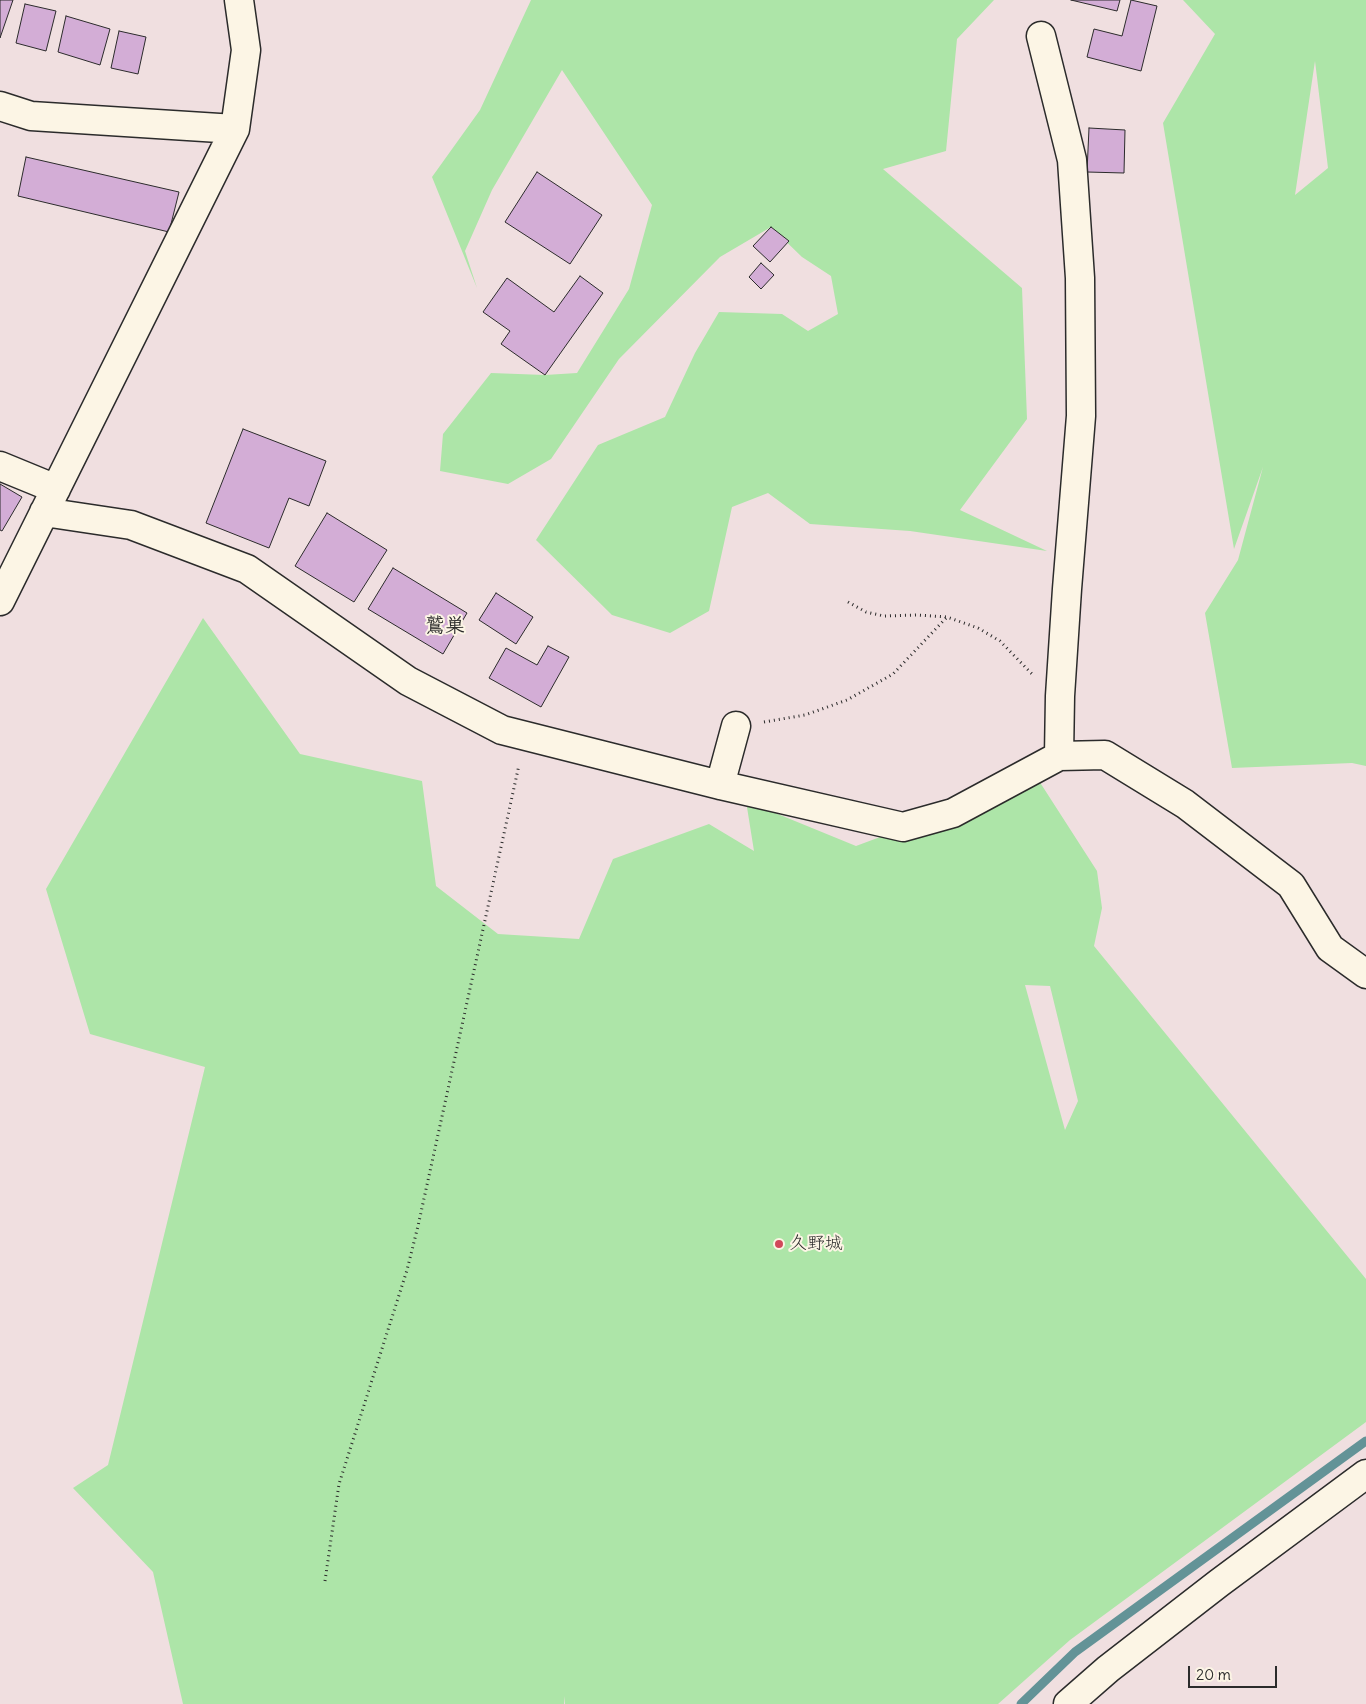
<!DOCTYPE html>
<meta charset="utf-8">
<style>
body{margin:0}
#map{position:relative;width:1366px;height:1704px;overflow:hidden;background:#f0dfe0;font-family:Delius,sans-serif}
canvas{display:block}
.scale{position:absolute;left:1188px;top:1666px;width:89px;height:22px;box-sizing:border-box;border:2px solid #2b2b2b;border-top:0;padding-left:6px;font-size:15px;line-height:18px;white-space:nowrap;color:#2b2b2b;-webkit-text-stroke:4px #fcf5e5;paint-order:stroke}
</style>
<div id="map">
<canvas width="1366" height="1704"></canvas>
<div class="scale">20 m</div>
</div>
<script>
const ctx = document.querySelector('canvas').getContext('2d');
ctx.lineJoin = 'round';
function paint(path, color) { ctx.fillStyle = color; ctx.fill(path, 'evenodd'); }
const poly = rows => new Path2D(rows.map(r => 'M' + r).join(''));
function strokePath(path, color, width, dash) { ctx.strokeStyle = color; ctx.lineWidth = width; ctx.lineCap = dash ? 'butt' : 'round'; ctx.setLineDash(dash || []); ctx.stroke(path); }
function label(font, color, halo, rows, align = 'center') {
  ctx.font = font + ' Delius,"Klee One",sans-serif'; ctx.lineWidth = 4; ctx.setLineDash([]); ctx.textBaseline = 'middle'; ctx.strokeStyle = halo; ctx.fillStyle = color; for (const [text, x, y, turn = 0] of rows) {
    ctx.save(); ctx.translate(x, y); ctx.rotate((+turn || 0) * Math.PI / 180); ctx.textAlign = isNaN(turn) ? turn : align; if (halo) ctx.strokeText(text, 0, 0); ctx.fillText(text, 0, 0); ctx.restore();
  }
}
paint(poly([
 [531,0,994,0,957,39,946,151,883,169,1022,288,1027,419,960,510,1047,551,910,531,810,524,768,493,732,507,709,611,670,633,612,615,536,540,598,445,665,417,695,353,719,312,782,314,808,331,838,314,831,276,802,257,771,227,720,257,619,359,551,459,508,484,440,471,443,434,491,373,545,375,577,373,629,289,652,205,562,70,492,190,465,251,477,288,432,177,480,110],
 [1183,0,1366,0,1366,766,1352,763,1232,768,1205,613,1238,560,1263,467,1234,549,1163,123,1215,34],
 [1315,61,1328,168,1295,195],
 [203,618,300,754,422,781,436,886,498,934,579,939,613,859,709,824,754,851,746,801,856,846,974,802,1032,770,1097,871,1102,908,1094,946,1366,1279,1366,1422,1070,1640,998,1704,565,1704,565,1696,564,1704,183,1704,153,1572,73,1488,108,1465,205,1067,90,1034,46,889],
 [1025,985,1050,986,1078,1101,1065,1130]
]), '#ade5a8');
strokePath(poly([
 [1021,1704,1075,1652,1366,1441]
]), '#639397', 9);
const building = poly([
 [0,0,13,0,0,38,0,0],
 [1071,0,1120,0,1117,11,1071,0],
 [1131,0,1157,6,1141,71,1087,57,1094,29,1122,36,1131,0],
 [25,4,56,11,46,51,16,43,25,4],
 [66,16,110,29,100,65,58,52,66,16],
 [119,31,146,37,138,74,111,68,119,31],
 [1089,128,1125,130,1124,173,1087,172,1089,128],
 [26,157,179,192,169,232,18,196,26,157],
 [537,172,602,215,570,264,505,222,537,172],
 [771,227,789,241,770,262,753,246,771,227],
 [761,263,774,275,761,289,749,277,761,263],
 [580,276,603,293,545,375,501,344,510,331,483,312,507,278,554,312,580,276],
 [243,429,326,461,309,506,289,498,269,548,206,523,243,429],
 [0,484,22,497,2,531,0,530,0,484],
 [327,513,387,550,354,602,295,566,327,513],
 [393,568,467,613,443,654,368,609,393,568],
 [496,593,533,617,516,644,479,620,496,593],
 [548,646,569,657,541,707,489,678,506,648,537,665,548,646]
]);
paint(building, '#d3add6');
strokePath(building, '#2b2b2b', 1);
const minor = poly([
 [1041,36,1072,160,1080,278,1081,416,1067,589,1060,696,1059,756],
 [0,106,31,116,235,129],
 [0,466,56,489],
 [44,512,131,525,247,569,408,681,502,730,720,785,903,827,953,813,1059,756,1105,755,1185,804,1291,885,1330,948,1366,974],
 [0,601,235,129,246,50,239,0],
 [720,785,736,726],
 [1068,1704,1108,1669,1219,1583,1366,1474]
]);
strokePath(minor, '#2b2b2b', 31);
strokePath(poly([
 [848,602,866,612,884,616,917,615,947,617,978,628,1000,641,1032,674],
 [764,722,805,715,847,700,893,674,947,617],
 [325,1581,339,1484,407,1270,418,1226,519,765]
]), '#2b2b2b', 3, [1, 4]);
strokePath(minor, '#fcf5e5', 28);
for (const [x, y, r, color] of [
 [779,1244,5,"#d1495b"]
]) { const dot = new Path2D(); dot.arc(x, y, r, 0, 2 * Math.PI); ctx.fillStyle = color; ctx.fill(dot); strokePath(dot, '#fcf5e5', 2); }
label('18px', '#2b2b2b', '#fcf5e5', [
 ["久野城",789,1244]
], 'left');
label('bold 20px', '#2b2b2b', '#fcf5e5', [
 ["鷲巣",445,626]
]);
</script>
